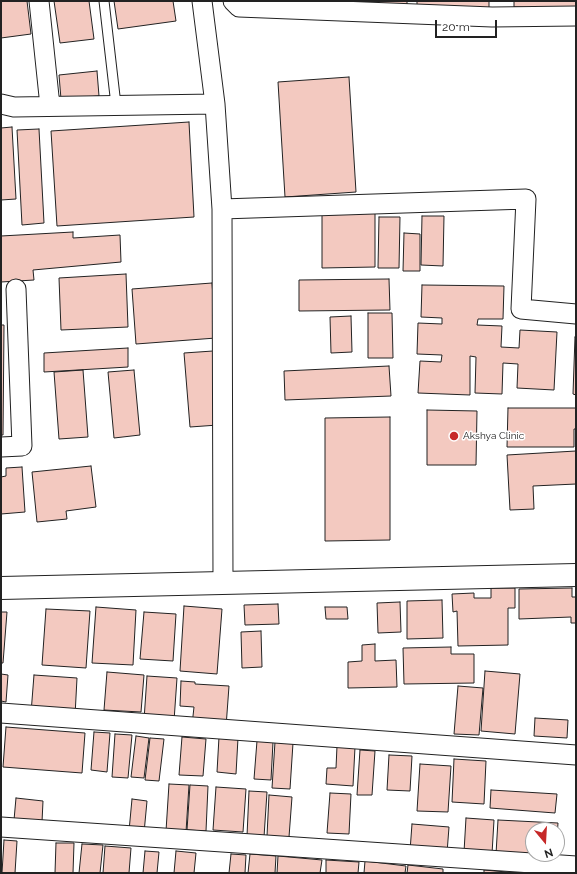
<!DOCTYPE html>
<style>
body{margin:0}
#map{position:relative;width:577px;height:874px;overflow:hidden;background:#fff;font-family:Raleway,sans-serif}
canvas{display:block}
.frame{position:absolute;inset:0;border:2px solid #222;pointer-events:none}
.north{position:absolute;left:525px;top:822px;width:40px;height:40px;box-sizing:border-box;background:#fff;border:1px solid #a7a7a7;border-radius:50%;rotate:162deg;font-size:11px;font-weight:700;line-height:16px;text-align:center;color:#222}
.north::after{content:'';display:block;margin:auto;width:14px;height:18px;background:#c62828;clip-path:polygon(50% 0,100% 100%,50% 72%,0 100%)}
.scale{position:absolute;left:435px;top:20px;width:62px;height:18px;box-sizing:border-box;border:2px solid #222;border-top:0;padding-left:5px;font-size:12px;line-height:14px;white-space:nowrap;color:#222;-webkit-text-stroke:3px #fff;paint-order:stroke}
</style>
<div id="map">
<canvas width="577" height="874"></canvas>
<div class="frame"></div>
<div class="north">N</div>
<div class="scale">20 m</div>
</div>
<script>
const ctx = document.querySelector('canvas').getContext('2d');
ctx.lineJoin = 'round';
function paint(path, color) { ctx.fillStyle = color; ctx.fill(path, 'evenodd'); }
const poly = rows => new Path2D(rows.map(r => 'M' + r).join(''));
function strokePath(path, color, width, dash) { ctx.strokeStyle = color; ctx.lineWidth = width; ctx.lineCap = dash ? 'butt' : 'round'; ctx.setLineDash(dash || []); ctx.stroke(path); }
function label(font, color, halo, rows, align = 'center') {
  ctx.font = font + ' Raleway,sans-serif'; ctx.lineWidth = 3; ctx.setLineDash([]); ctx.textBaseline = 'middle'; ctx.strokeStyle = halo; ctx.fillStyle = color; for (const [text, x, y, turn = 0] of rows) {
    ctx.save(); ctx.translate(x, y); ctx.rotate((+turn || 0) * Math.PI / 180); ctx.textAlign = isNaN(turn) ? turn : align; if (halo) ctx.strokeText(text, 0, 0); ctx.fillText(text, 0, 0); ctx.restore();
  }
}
const building = poly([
 [1,1,27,1,31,34,1,38,1,1],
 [54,1,89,1,94,39,60,43,54,1],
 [114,1,173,1,176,21,118,29,114,1],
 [337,1,407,1,407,5,337,4,337,1],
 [417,1,489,1,489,9,417,6,417,1],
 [514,1,576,1,576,9,514,7,514,1],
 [97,71,99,96,61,99,59,75,97,71],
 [349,77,356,192,285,197,278,82,349,77],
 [189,122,194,217,57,226,51,131,189,122],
 [12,127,16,199,1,200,1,128,12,127],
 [39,129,44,223,22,225,17,130,39,129],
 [375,213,375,267,322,268,322,214,375,213],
 [422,216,444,216,443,266,421,265,422,216],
 [379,217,400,217,399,268,378,268,379,217],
 [73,232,73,238,120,235,121,262,33,270,34,280,1,282,1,236,73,232],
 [404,233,420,234,420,271,403,271,404,233],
 [126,274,128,327,61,330,59,278,126,274],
 [389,279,390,310,299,311,299,280,389,279],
 [212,283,216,338,136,344,132,289,212,283],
 [422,285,504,286,503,319,478,319,477,325,502,326,501,347,519,348,520,330,557,332,554,390,517,388,518,364,503,363,502,394,475,393,476,357,470,356,470,395,418,393,420,361,441,362,442,355,417,354,418,323,442,324,442,318,421,317,422,285],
 [368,313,392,313,393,358,368,358,368,313],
 [351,316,352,352,331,353,330,317,351,316],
 [1,325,4,325,3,435,1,435,1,325],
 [575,337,576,337,576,395,573,394,575,337],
 [128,348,128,367,44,372,44,353,128,348],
 [213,351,218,425,190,427,184,353,213,351],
 [389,366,391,396,285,400,284,371,389,366],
 [83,370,88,437,59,439,54,372,83,370],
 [134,370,140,435,114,438,108,372,134,370],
 [508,408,576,408,576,429,574,429,574,447,507,447,508,408],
 [427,410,477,411,476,465,427,465,427,410],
 [390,417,390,540,325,541,325,418,390,417],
 [576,451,576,484,533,486,534,509,510,510,507,455,576,451],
 [91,466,96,507,66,511,67,519,37,522,32,472,91,466],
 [22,467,25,512,1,514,1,477,6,476,6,468,22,467],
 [491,588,515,588,515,608,508,608,508,645,458,646,457,611,453,612,452,594,474,593,474,598,491,598,491,588],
 [572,588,572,597,576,597,576,623,571,623,571,617,519,619,519,589,572,588],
 [442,600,443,638,407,639,407,601,442,600],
 [400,602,401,632,378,633,377,603,400,602],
 [278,604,279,624,245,625,244,605,278,604],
 [184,606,222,609,217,674,180,671,184,606],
 [96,607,136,610,133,665,92,663,96,607],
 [325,607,347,607,348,619,326,619,325,607],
 [46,609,90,611,86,668,42,665,46,609],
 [1,612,7,612,3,663,1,663,1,612],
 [144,612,176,614,173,661,140,659,144,612],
 [261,631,262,667,242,668,241,632,261,631],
 [375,644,375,661,396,660,397,687,348,688,348,662,362,661,362,645,375,644],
 [451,647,451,654,474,654,474,683,404,684,403,648,451,647],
 [485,671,520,674,515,734,481,731,485,671],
 [107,672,144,675,141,712,104,710,107,672],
 [1,674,8,675,6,702,1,701,1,674],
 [34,675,77,678,75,716,31,713,34,675],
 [147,676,177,678,174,721,144,720,147,676],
 [181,681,195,682,195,684,229,686,226,727,192,725,194,707,180,706,181,681],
 [458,686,483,688,479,735,454,734,458,686],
 [535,718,568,720,567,738,534,736,535,718],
 [6,727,85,733,82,773,3,767,6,727],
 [94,732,110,733,107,772,91,770,94,732],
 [115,734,132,735,128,778,112,777,115,734],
 [136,736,149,738,144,778,131,777,136,736],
 [182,737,206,739,203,776,179,775,182,737],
 [219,737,238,738,236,774,217,772,219,737],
 [150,738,164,739,159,781,145,780,150,738],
 [257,741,273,742,271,780,254,779,257,741],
 [275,742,293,743,290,789,272,788,275,742],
 [337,746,355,747,353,786,326,784,327,768,336,768,337,746],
 [360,750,375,751,372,795,357,795,360,750],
 [389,755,412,756,410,791,387,790,389,755],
 [454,759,486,761,484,804,452,802,454,759],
 [420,764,451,766,448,812,417,811,420,764],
 [169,784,189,785,186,832,166,831,169,784],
 [190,785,208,786,206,831,187,830,190,785],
 [216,787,246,789,243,832,213,830,216,787],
 [491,790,557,794,555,813,490,808,491,790],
 [249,791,267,792,264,837,247,836,249,791],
 [330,793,351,794,349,834,327,833,330,793],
 [269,795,292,797,289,837,267,836,269,795],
 [16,798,43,801,42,822,14,820,16,798],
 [132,799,147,801,144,833,129,831,132,799],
 [466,818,494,820,492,854,464,852,466,818],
 [498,820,558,823,557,837,557,830,533,830,533,854,556,854,556,857,496,854,498,820],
 [412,824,449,827,447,853,410,851,412,824],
 [4,840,17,841,15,873,2,873,4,840],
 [56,843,74,843,73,873,55,873,56,843],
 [82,844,103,845,100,873,79,873,82,844],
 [105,846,131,848,129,873,103,873,105,846],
 [145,851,159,852,157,873,143,873,145,851],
 [176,851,196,853,194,873,174,873,176,851],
 [231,854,246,855,245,873,229,873,231,854],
 [250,854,276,856,275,873,248,873,250,854],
 [278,856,322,860,320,873,277,873,278,856],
 [326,860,359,862,358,873,326,873,326,860],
 [365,861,406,866,405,873,364,873,365,861],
 [408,865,443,869,443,873,407,873,408,865],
 [484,870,518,873,484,873,484,870]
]);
paint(building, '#f3c9c0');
strokePath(building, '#222', 1);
const service = poly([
 [104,1,116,105]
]);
const minor = poly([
 [39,1,50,106],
 [202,1,215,104],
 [233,1,239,7,492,17,576,16],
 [1,104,14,107,215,104,222,209,223,583],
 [222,209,526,199,521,309,576,314],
 [1,447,22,446,16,289],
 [1,713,576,755],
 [1,827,576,866]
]);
const tertiary = poly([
 [1,588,576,575]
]);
strokePath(service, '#222', 11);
strokePath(minor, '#222', 21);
strokePath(tertiary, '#222', 24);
strokePath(service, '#fff', 9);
strokePath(minor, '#fff', 19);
strokePath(tertiary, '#fff', 22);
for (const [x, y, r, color] of [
 [454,436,5,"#c62828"]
]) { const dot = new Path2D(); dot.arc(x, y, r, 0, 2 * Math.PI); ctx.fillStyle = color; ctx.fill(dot); strokePath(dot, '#fff', 1.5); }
label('10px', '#222', '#fff', [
 ["Akshya Clinic",463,436]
], 'left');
</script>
